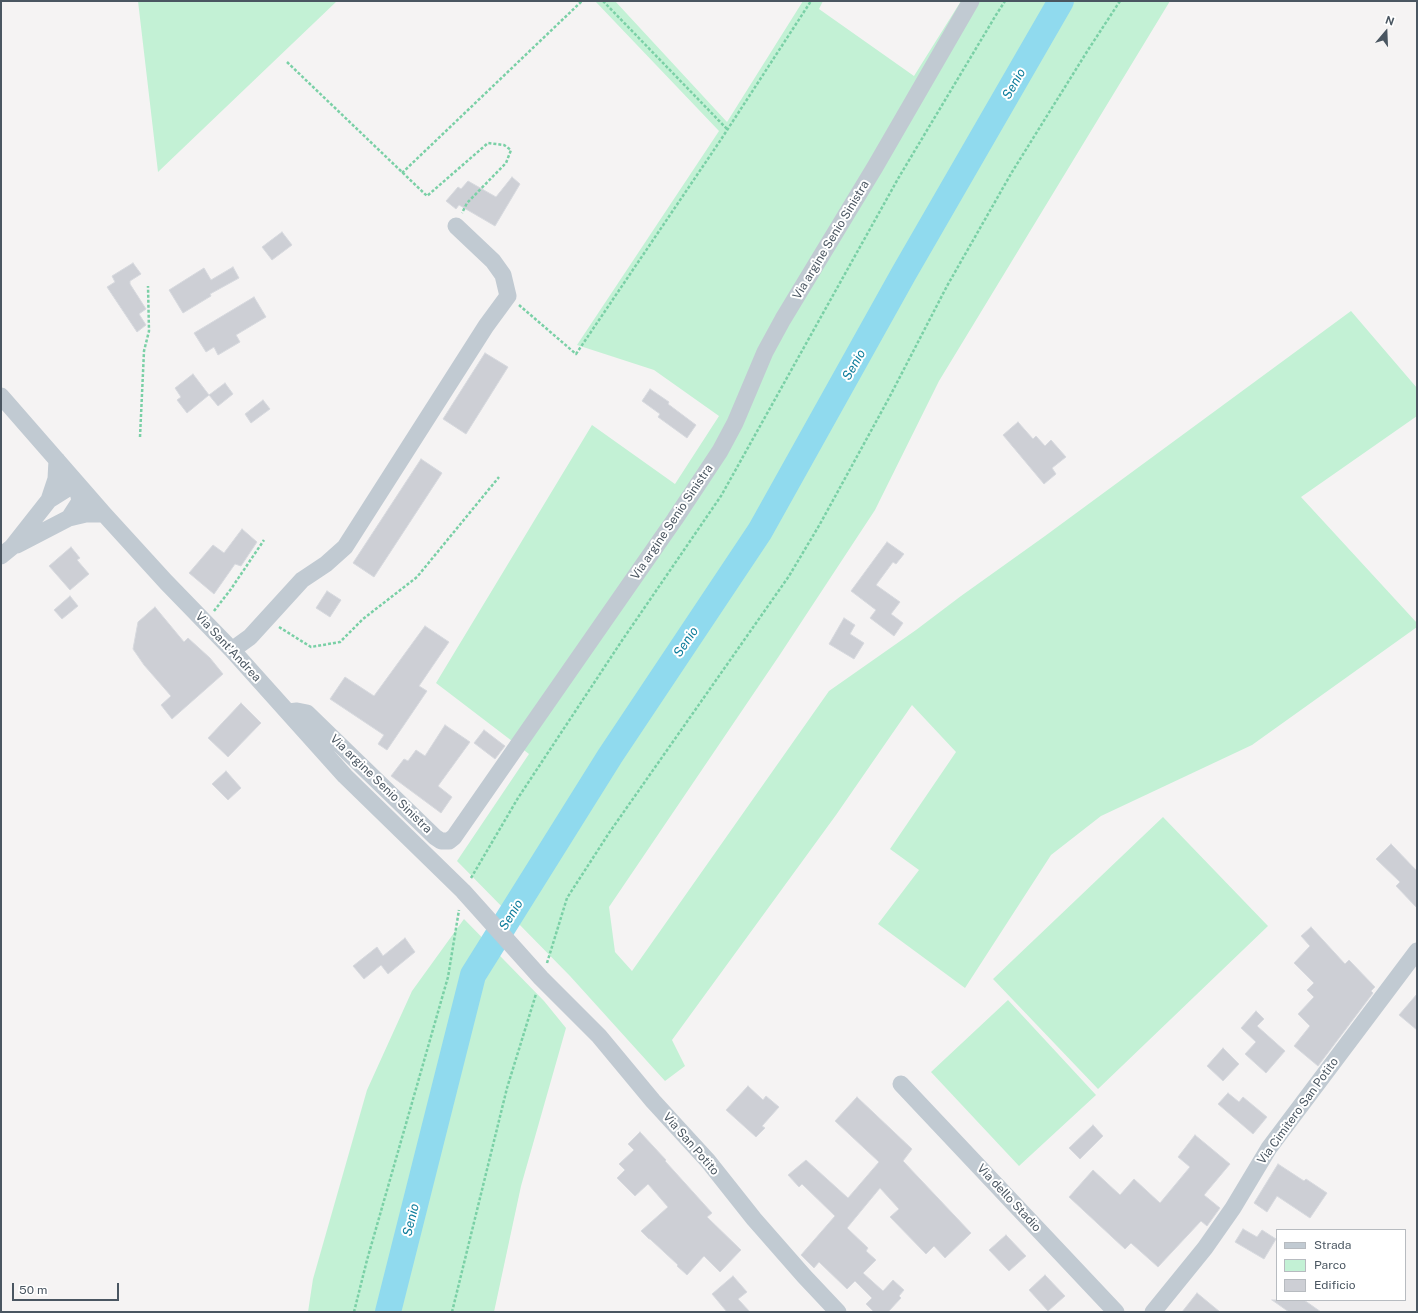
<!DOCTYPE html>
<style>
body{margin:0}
#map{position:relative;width:1418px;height:1313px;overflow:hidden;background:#f5f3f3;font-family:"Public Sans",sans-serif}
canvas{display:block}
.frame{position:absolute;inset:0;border:2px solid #4a5661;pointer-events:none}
.legend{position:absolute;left:1276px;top:1229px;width:130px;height:72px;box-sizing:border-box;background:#fff;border:1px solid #b7bbc0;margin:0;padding:5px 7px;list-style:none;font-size:12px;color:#4a5661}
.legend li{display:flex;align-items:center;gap:8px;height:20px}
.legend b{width:20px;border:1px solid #b7bbc0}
.north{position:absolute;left:1366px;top:12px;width:40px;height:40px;-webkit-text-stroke:3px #fff;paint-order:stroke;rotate:19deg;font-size:11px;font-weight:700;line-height:16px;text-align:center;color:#4a5661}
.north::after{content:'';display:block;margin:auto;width:14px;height:18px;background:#4a5661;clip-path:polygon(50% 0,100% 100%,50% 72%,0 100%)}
.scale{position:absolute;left:12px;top:1283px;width:107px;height:18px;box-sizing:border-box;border:2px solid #4a5661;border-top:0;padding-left:5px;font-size:12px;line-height:14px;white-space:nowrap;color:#4a5661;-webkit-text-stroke:3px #fff;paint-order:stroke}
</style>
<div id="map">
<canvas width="1418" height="1313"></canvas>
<div class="frame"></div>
<ul class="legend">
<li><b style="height:5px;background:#c1cad2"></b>Strada</li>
<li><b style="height:11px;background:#c3f1d5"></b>Parco</li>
<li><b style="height:11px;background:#cdcfd5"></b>Edificio</li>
</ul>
<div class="north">N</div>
<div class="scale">50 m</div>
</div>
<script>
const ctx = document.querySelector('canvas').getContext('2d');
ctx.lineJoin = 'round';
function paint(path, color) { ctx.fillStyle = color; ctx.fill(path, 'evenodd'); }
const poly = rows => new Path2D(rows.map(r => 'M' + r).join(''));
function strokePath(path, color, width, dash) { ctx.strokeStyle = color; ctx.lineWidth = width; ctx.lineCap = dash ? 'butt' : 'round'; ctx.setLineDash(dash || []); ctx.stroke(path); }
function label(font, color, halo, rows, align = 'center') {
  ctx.font = font + ' "Public Sans",sans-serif'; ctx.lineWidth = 4; ctx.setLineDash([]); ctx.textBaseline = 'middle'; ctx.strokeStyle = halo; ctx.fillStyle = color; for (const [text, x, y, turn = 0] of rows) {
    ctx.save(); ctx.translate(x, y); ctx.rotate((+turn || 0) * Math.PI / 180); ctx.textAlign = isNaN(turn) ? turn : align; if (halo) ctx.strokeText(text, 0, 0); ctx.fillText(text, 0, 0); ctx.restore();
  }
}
paint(poly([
 [138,1,337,1,158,172],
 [595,1,615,1,727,122,803,1,823,1,819,9,914,76,961,1,1170,1,939,381,875,510,779,656,609,907,615,952,632,971,829,691,916,630,961,596,1045,536,1351,311,1417,388,1417,416,1301,497,1417,623,1417,627,1252,745,1101,816,1051,855,965,988,878,924,919,870,890,849,956,752,912,705,836,815,672,1040,685,1066,665,1081,570,976,457,861,529,754,436,683,592,425,675,484,719,416,654,370,577,345,719,131],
 [1163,817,1268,926,1098,1089,993,979],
 [464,919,544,1001,566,1028,521,1186,494,1312,308,1312,313,1279,367,1090,412,991],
 [1008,1000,1096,1095,1019,1166,931,1072]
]), '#c3f1d5');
strokePath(poly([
 [388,1312,473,975,610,756,760,531,904,273,1061,1]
]), '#90daee', 26);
const building = poly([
 [512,177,520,184,495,226,459,205,456,209,446,201,458,187,461,189,468,181,496,197,512,177],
 [282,232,292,245,272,260,262,247,282,232],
 [133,263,141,274,130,281,130,284,146,309,139,314,146,325,137,332,107,287,115,282,112,276,133,263],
 [233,267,239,278,210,294,211,296,183,313,169,290,204,268,211,280,233,267],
 [254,297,266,317,236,335,240,342,218,355,214,347,206,352,194,333,254,297],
 [485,353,508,367,466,434,443,419,485,353],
 [193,374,209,395,187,413,177,400,181,397,175,388,193,374],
 [225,383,233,394,218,406,209,395,225,383],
 [650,389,669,402,668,404,696,425,687,438,658,417,660,414,642,401,650,389],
 [263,400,270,409,251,423,245,414,263,400],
 [1018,422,1033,439,1036,436,1045,446,1051,440,1066,457,1052,468,1056,474,1044,484,1003,435,1018,422],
 [421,459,442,473,374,577,353,563,421,459],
 [242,529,257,542,241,566,235,564,214,594,189,573,213,545,224,553,242,529],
 [887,542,904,554,896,564,893,562,876,585,900,602,891,614,903,623,894,636,870,618,876,610,851,591,887,542],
 [71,547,80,558,77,560,89,574,70,590,49,566,71,547],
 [327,591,341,600,330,617,316,608,327,591],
 [70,596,78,606,62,619,54,610,70,596],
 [155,607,184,642,188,638,210,658,223,674,172,719,161,705,171,696,144,665,133,649,138,622,155,607],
 [844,618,855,625,850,634,864,643,854,659,829,644,844,618],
 [425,626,449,642,419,686,427,691,387,750,378,744,384,735,330,699,345,677,374,696,425,626],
 [241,703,261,723,228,757,208,738,241,703],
 [445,725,470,742,438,786,452,797,441,813,391,776,404,759,408,761,416,750,425,756,445,725],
 [484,730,505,746,495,759,474,743,484,730],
 [226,771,241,788,228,800,212,784,226,771],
 [1391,844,1417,871,1417,908,1396,886,1400,882,1376,859,1391,844],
 [1311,927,1345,964,1349,960,1375,987,1371,991,1373,993,1318,1066,1294,1046,1310,1026,1298,1014,1314,997,1307,990,1314,983,1294,963,1310,946,1301,936,1311,927],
 [405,938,415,952,388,974,381,965,364,979,353,966,377,947,383,956,405,938],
 [1417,994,1417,1030,1399,1015,1417,994],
 [1256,1011,1264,1019,1257,1026,1285,1051,1266,1073,1245,1054,1256,1042,1241,1028,1256,1011],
 [1223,1048,1239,1064,1223,1081,1207,1066,1223,1048],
 [748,1086,763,1100,766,1096,779,1107,762,1126,765,1128,756,1137,726,1110,748,1086],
 [1228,1093,1239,1102,1243,1097,1267,1117,1253,1134,1218,1104,1228,1093],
 [857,1097,912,1149,903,1161,971,1233,945,1258,934,1246,926,1254,890,1217,899,1209,880,1188,847,1228,868,1248,866,1251,876,1260,863,1273,883,1291,893,1280,904,1290,899,1296,901,1298,888,1312,874,1312,866,1304,872,1298,855,1281,847,1289,819,1262,814,1268,801,1255,835,1216,802,1184,799,1187,788,1175,806,1160,848,1198,879,1162,835,1121,857,1097],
 [1093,1125,1103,1136,1080,1159,1069,1148,1093,1125],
 [640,1132,666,1160,665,1161,712,1213,707,1217,741,1250,720,1272,704,1256,687,1275,677,1266,678,1265,650,1239,649,1239,641,1231,668,1207,648,1184,635,1196,617,1178,625,1170,619,1164,634,1150,628,1144,640,1132],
 [1195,1135,1230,1164,1204,1195,1220,1208,1207,1226,1201,1221,1158,1267,1131,1243,1125,1249,1069,1197,1093,1170,1120,1195,1134,1179,1160,1203,1190,1167,1178,1157,1195,1135],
 [1278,1164,1304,1181,1306,1179,1327,1193,1310,1218,1277,1196,1267,1212,1254,1203,1278,1164],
 [1243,1229,1257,1237,1262,1230,1276,1239,1264,1259,1235,1242,1243,1229],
 [1006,1235,1026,1256,1009,1271,989,1250,1006,1235],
 [1045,1275,1065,1296,1048,1311,1029,1290,1045,1275],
 [733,1276,747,1292,738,1299,750,1312,727,1312,712,1294,733,1276],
 [1197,1293,1220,1312,1182,1312,1197,1293],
 [1272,1300,1304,1300,1321,1312,1289,1312,1272,1300]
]);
paint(building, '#cdcfd5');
strokePath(building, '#d7d9de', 1);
strokePath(poly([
 [603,1,727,129],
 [287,62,427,196,488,143,504,145,511,150,506,163,467,203,462,213],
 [402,173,582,1],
 [519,305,576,354,720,141,811,1],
 [140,437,144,351,149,331,148,286],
 [214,611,231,589,264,540],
 [279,627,311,647,340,642,363,619,417,577,499,477],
 [471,878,518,798,621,642,721,496,899,177,996,15,1005,1],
 [547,963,567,898,609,833,789,576,820,524,889,398,947,286,1012,172,1088,50,1120,1],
 [354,1312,367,1260,448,977,459,910],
 [452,1312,507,1088,536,994]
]), '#7ad0a6', 2.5, [3, 2]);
strokePath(poly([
 [1,396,104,514,166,582,232,650,345,776,463,891,541,978,599,1036,653,1101,708,1161,754,1219,804,1276,838,1312],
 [49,500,56,479,57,460],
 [17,545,69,518,86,514,104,514],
 [1,556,12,547,49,500,76,483,80,501,69,518],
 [232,650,250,637,302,580,326,564,345,547,486,326,508,296,503,275,493,261,456,226],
 [288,712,297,711,307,713,435,837,441,841,449,841,454,837,675,519,720,451,735,423,765,352,783,319,875,167,971,1],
 [901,1084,1116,1312],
 [1153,1312,1205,1248,1233,1208,1269,1148,1417,951]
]), '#c1cad2', 17);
label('12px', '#4a5661', '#fff', [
 ["Via argine Senio Sinistra",831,240,-59],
 ["Via argine Senio Sinistra",672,522,-56],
 ["Via Sant'Andrea",228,647,47],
 ["Via argine Senio Sinistra",381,784,44],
 ["Via Cimitero San Potito",1298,1111,-54],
 ["Via San Potito",691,1144,49],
 ["Via dello Stadio",1009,1198,47]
]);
label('italic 13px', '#0c7c9b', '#fff', [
 ["Senio",1014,84,-60],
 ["Senio",854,365,-60],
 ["Senio",686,642,-56],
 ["Senio",511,915,-58],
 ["Senio",411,1220,-76]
]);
</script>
